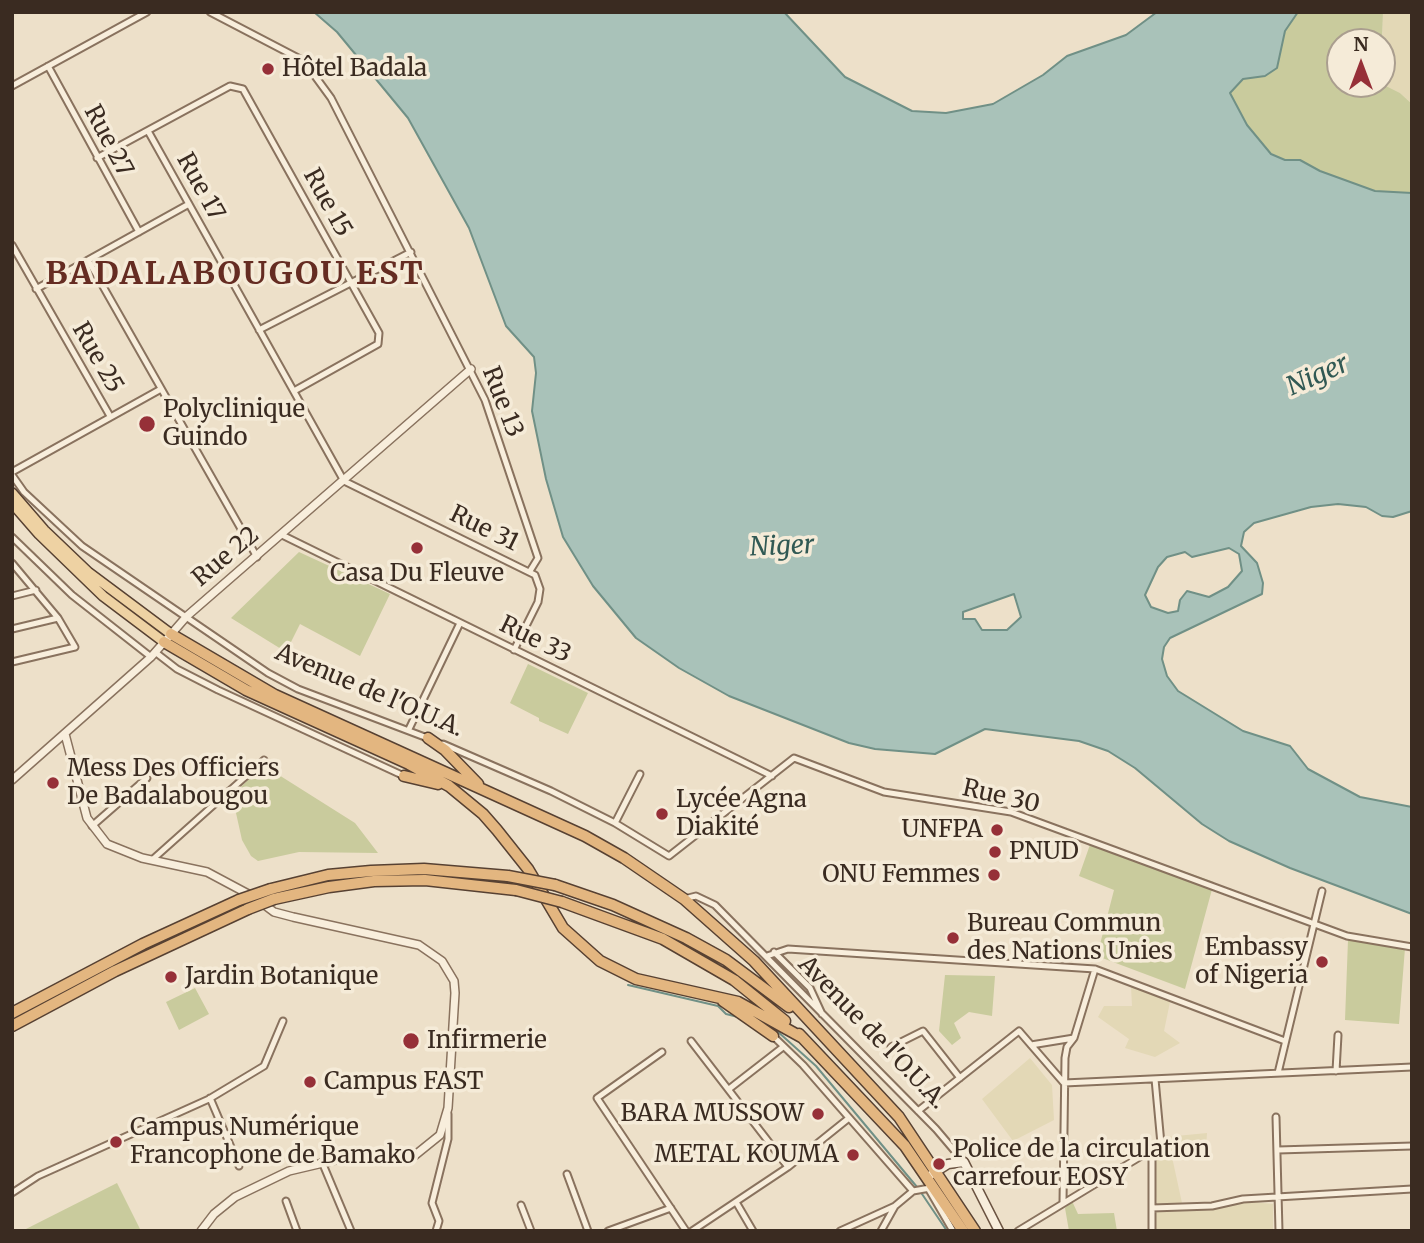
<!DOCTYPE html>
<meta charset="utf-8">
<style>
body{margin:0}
#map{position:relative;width:1424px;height:1243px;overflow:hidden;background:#ede0c9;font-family:Merriweather,serif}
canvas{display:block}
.frame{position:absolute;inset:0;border:14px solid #3a2b21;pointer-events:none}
.north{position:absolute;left:1326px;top:28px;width:70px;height:70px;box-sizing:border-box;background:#f5ebd8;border:2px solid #aa9e8f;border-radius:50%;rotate:0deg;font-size:19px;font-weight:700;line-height:28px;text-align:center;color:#3a2b21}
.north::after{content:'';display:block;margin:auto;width:24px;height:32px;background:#963038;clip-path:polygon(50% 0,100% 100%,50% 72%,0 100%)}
</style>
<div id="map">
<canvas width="1424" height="1243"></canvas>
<div class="frame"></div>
<div class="north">N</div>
</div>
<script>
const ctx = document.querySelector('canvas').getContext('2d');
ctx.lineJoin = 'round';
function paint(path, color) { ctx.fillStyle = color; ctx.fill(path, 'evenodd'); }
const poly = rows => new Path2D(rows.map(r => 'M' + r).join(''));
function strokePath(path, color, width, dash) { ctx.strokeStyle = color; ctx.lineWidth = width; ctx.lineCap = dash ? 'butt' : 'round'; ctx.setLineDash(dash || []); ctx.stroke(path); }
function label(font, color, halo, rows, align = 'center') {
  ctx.font = font + ' Merriweather,serif'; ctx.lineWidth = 7; ctx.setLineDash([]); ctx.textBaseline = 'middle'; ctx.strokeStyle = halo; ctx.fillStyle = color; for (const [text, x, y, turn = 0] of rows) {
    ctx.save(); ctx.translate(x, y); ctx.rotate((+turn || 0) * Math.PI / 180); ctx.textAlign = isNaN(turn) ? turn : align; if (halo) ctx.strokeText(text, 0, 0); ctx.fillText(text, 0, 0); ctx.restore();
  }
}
paint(poly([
 [1383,12,1412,12,1412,104,1400,93,1382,84,1388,69,1382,67],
 [1131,986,1170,1002,1164,1031,1180,1043,1155,1057,1125,1048,1129,1039,1098,1017,1104,1006,1132,1006],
 [1030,1058,1052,1085,1054,1120,1013,1141,982,1099],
 [1207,1133,1206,1148,1172,1157,1182,1203,1157,1204,1153,1172,1155,1154,1167,1147,1166,1137],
 [1242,1201,1273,1204,1273,1231,1156,1231,1156,1211,1219,1207]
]), '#e3d8b6');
paint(poly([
 [1298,12,1383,12,1382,42,1340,42,1340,53,1336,57,1340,63,1340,84,1382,84,1400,93,1412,104,1412,193,1375,191,1320,171,1300,160,1285,160,1271,154,1247,125,1230,93,1243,79,1265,76,1276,68,1285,31],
 [299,552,390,594,360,656,300,624,286,652,231,618],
 [528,664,588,693,568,734,539,721,539,718,510,703],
 [263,765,355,823,378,853,299,852,258,861,251,856,242,840,236,813,229,799],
 [1092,839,1214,882,1185,989,1097,956,1114,890,1079,876],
 [1348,940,1405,948,1399,1024,1345,1020],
 [945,975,995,976,992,1016,969,1012,954,1023,961,1038,952,1045,939,1031],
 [195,988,209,1014,179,1030,166,1002],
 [117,1183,141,1231,22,1231],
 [1072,1201,1078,1214,1114,1213,1117,1231,1069,1231,1065,1208]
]), '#c9cb9d');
const water = poly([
 [314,12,784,12,845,77,912,111,946,113,993,104,1043,75,1067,56,1126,35,1157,12,1298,12,1285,31,1277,68,1265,76,1243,79,1230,93,1247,125,1271,154,1285,160,1300,160,1320,171,1375,191,1412,193,1412,511,1393,517,1382,516,1366,507,1338,504,1311,507,1254,523,1244,532,1241,546,1257,563,1263,583,1262,594,1170,638,1164,647,1162,659,1167,676,1178,691,1243,731,1290,746,1308,769,1360,797,1412,807,1412,914,1290,868,1229,841,1202,824,1135,768,1108,751,1079,741,985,729,935,754,875,749,849,743,729,696,679,668,636,638,593,586,563,537,546,479,532,411,536,373,534,357,506,326,469,228,408,118,337,32,314,12],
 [1229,548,1239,554,1242,571,1228,587,1209,597,1187,591,1180,600,1178,611,1168,613,1151,607,1145,595,1158,567,1167,557,1185,552,1192,557,1229,548],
 [1014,594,1021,617,1007,630,982,630,975,619,963,619,963,612,1014,594]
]);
paint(water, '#a9c2b9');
strokePath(water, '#709086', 2);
strokePath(poly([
 [628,985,718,1006,726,1014,738,1017],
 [763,1023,777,1031,816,1066,917,1187],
 [920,1191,947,1231]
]), '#709086', 2);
const minor = poly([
 [210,12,304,61,331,98,485,400,538,558,530,571],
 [48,66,139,232],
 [12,86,147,12],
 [148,131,344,481,535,575,540,589,538,602,514,650],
 [97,158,230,86,243,89,379,333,378,344,294,391],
 [12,245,110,416],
 [88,260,257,557],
 [36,289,189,204],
 [259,330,411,252],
 [12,472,161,389],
 [12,475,24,492,82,546,268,673,298,689,430,739],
 [282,535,772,776],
 [12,537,72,595,151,657],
 [12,563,58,618,75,647,12,662],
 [12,596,36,590],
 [12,629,58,618],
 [155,652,177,669,218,690,404,776],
 [409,729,460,623],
 [443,744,551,791,615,823,669,856,794,758,884,792,1011,812,1347,936,1412,947],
 [615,823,640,774],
 [92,826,147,778],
 [152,860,264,760],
 [684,899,696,896,715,905,936,1129,964,1162],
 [774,952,810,988,822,1014],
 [767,956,788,949,1095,969,1285,1041],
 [773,1036,803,1065,913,1191],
 [691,1041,788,1167],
 [1031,1045,1074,1038,1095,969],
 [891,1047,923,1031,960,1078],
 [662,1052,597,1098,686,1231],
 [1336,1071,1338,1035],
 [1278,1073,1322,891],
 [1064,1083,1412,1067],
 [729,1089,783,1047],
 [210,1098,239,1166],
 [918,1111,1019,1031,1064,1083],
 [1276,1117,1279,1231],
 [1152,1150,1152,1231],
 [1278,1150,1412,1146],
 [322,1162,351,1231],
 [567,1174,588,1231],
 [928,1188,953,1231],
 [12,1193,38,1176,209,1099,264,1066,283,1021],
 [286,1201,297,1231],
 [736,1202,753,1231],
 [1063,1202,1065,1058,1067,1047,1074,1038],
 [521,1205,531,1231],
 [1152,1208,1212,1206,1243,1199,1412,1189],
 [436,1231,439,1221,432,1203,448,1139,448,1114],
 [608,1231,671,1208],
 [692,1231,788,1167,849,1118],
 [840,1231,895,1206],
 [881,1231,895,1206,913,1191,930,1188],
 [1018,1231,1161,1144,1155,1079]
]);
const tertiary = poly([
 [65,734,87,818,107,844,142,858,207,872,252,896],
 [12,780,151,657,187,616,471,369],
 [201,1231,214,1214,235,1197,289,1171,340,1159,395,1159,414,1156,440,1135,448,1108,455,993,454,981,442,961,419,945,293,917,274,912,262,903]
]);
const secondary = poly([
 [932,1174,948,1164,964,1162,999,1231]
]);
const primary = poly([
 [12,493,44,530,88,572,171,634],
 [12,503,39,534,103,596,164,642]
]);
const trunk = poly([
 [171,634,275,695,585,836,624,858,684,899,754,961,899,1117,975,1231],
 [164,642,246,690,409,764,449,786,483,814,497,830,528,869,563,928,600,961,636,979,738,1002,803,1038],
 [428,738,445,750,478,784],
 [404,776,438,784],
 [555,885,613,905,686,938,726,960,789,1007],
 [271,889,328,875,371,871,424,869,508,876],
 [274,899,329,887,374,881,425,880,516,890],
 [562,902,663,939,734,980,785,1021],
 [723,1001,773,1036],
 [12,1013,143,944,239,900],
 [12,1026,115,971,248,909],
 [799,1034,905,1146,963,1231]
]);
strokePath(minor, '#89725e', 9);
strokePath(tertiary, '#89725e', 10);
strokePath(secondary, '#6b5341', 11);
strokePath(primary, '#574132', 12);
strokePath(trunk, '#574132', 13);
strokePath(minor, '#f8eedc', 5);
strokePath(tertiary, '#f8eedc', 7);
strokePath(secondary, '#f8eedc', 8);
strokePath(primary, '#eed2a3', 9);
strokePath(trunk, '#e3b680', 10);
const trunkBridge = poly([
 [508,876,555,885],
 [516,890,562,902],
 [239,900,271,889],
 [248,909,274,899]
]);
strokePath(trunkBridge, '#574132', 13, []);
strokePath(trunkBridge, '#e3b680', 10);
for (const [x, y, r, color] of [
 [268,69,7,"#963038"],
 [147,424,9,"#963038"],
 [417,548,7,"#963038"],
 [53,783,7,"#963038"],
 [662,814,7,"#963038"],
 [997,830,7,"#963038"],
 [995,852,7,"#963038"],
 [994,875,7,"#963038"],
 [953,938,7,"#963038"],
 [1322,962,7,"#963038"],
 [171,977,7,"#963038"],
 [411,1041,9,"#963038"],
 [310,1082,7,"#963038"],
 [818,1114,7,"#963038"],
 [116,1142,7,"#963038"],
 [853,1155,7,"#963038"],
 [939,1164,7,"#963038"]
]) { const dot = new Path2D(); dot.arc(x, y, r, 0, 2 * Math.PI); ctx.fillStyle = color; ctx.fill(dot); strokePath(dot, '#f5ebd8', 2.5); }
label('24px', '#3a2b21', '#f5ebd8', [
 ["Hôtel Badala",282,69],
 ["Polyclinique",163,410],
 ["Guindo",163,438],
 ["Casa Du Fleuve",417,574,"center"],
 ["Mess Des Officiers",67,769],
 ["De Badalabougou",67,797],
 ["Lycée Agna",676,800],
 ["Diakité",676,828],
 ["UNFPA",983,830,"right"],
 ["PNUD",1009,852],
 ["ONU Femmes",980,875,"right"],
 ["Bureau Commun",967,924],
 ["des Nations Unies",967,952],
 ["Embassy",1308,948,"right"],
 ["of Nigeria",1308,976,"right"],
 ["Jardin Botanique",185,977],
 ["Infirmerie",427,1041],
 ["Campus FAST",324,1082],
 ["BARA MUSSOW",804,1114,"right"],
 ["Campus Numérique",130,1128],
 ["Francophone de Bamako",130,1156],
 ["Police de la circulation",953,1150],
 ["carrefour EOSY",953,1178],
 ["METAL KOUMA",839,1155,"right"]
], 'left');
label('24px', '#3a2b21', '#f5ebd8', [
 ["Rue 27",108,141,62],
 ["Rue 17",200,187,61],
 ["Rue 15",327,203,61],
 ["Rue 25",97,358,60],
 ["Rue 13",502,402,69],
 ["Rue 31",484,529,26],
 ["Rue 22",226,557,-40],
 ["Rue 33",535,640,26],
 ["Avenue de l'O.U.A.",369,691,23],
 ["Rue 30",1001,797,13],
 ["Avenue de l'O.U.A.",872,1033,46]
]);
label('italic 26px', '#315954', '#f5ebd8', [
 ["Niger",1318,376,-24],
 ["Niger",782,547,-2]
]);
ctx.letterSpacing = '2px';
label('bold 32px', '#652c22', '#f5ebd8', [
 ["BADALABOUGOU EST",235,275]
]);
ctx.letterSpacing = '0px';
</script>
